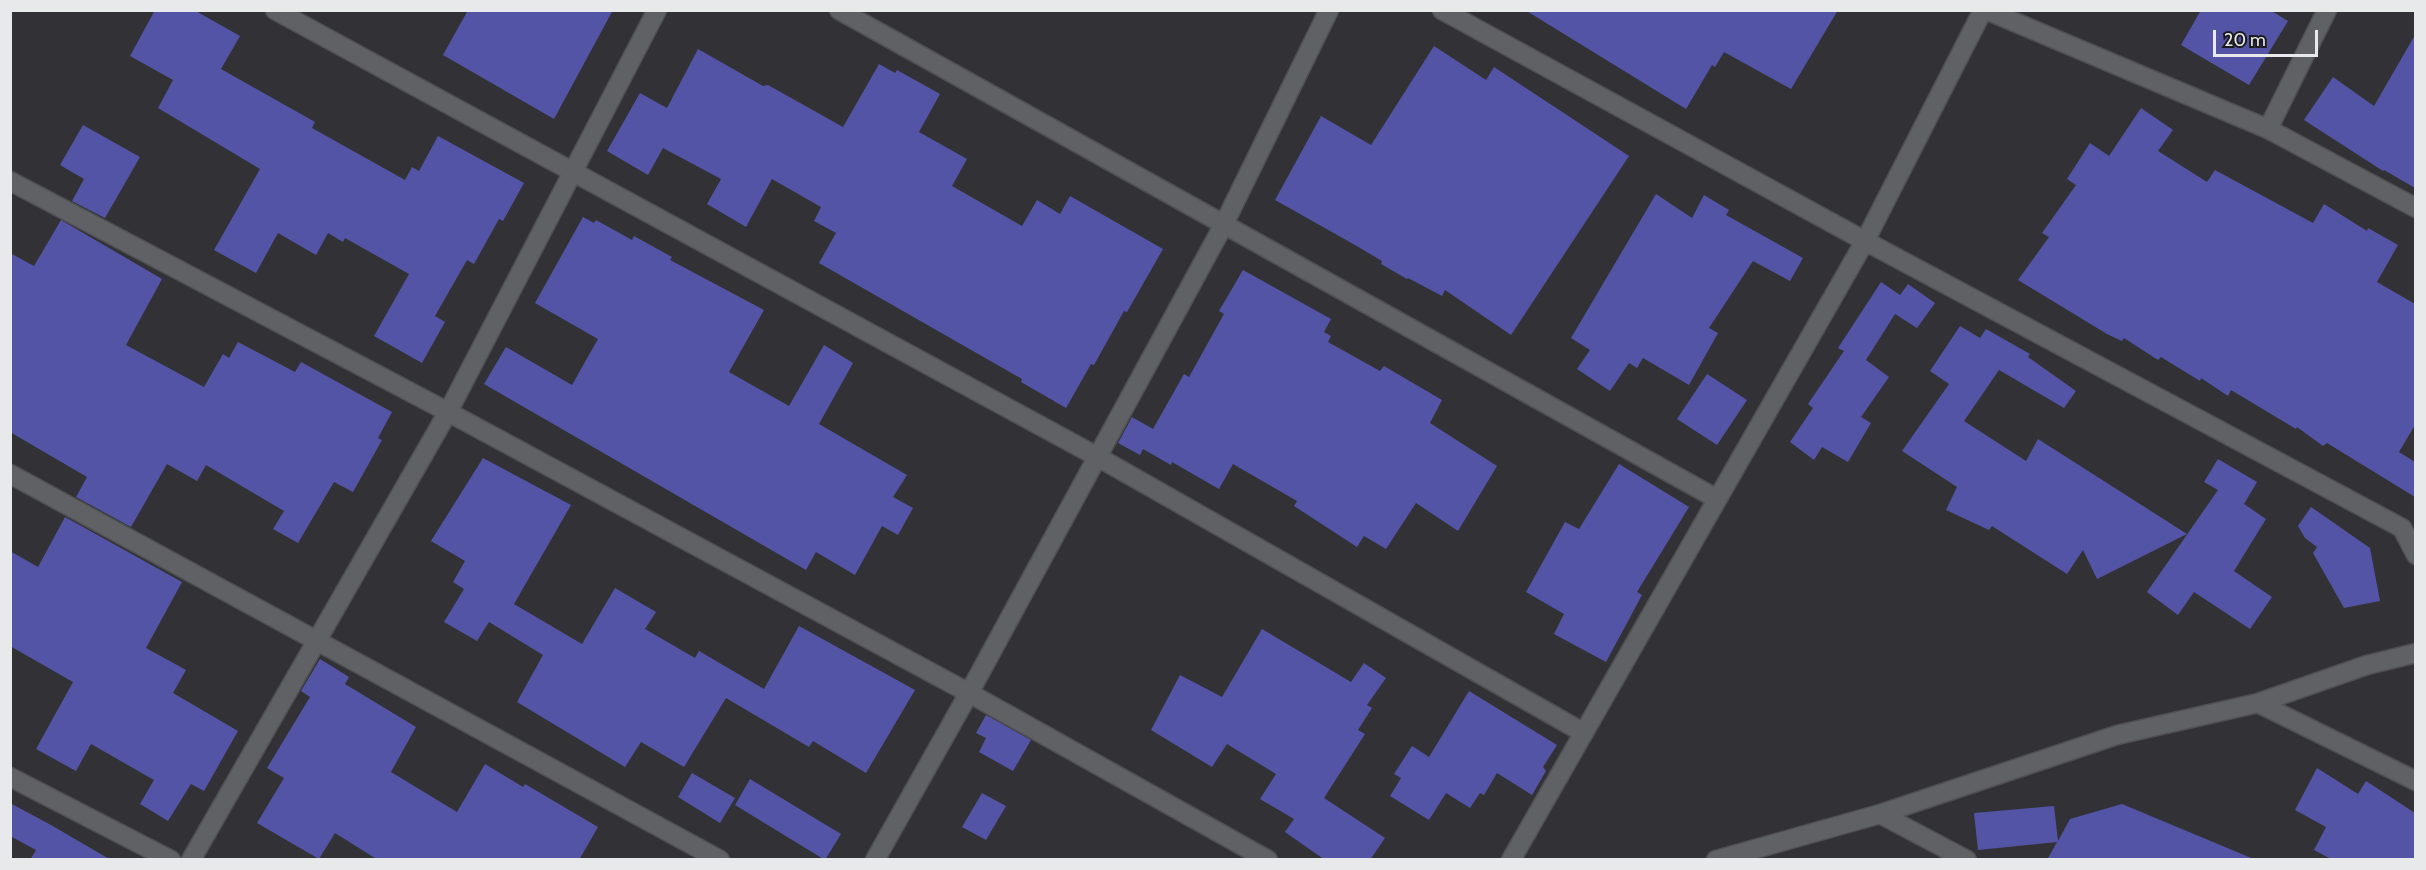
<!DOCTYPE html>
<style>
body{margin:0}
#map{position:relative;width:2426px;height:870px;overflow:hidden;background:#323236;font-family:Cabin,sans-serif}
canvas{display:block}
.frame{position:absolute;inset:0;border:12px solid #e8e9eb;pointer-events:none}
.scale{position:absolute;left:2213px;top:30px;width:105px;height:27px;box-sizing:border-box;border:3px solid #e8e9eb;border-top:0;padding-left:8px;font-size:18px;line-height:21px;white-space:nowrap;color:#e8e9eb;-webkit-text-stroke:4px #1a1a1c;paint-order:stroke}
</style>
<div id="map">
<canvas width="2426" height="870"></canvas>
<div class="frame"></div>
<div class="scale">20 m</div>
</div>
<script>
const ctx = document.querySelector('canvas').getContext('2d');
ctx.lineJoin = 'round';
function paint(path, color) { ctx.fillStyle = color; ctx.fill(path, 'evenodd'); }
const poly = rows => new Path2D(rows.map(r => 'M' + r).join(''));
function strokePath(path, color, width, dash) { ctx.strokeStyle = color; ctx.lineWidth = width; ctx.lineCap = dash ? 'butt' : 'round'; ctx.setLineDash(dash || []); ctx.stroke(path); }
paint(poly([
 [155,10,194,10,240,36,221,69,315,122,312,128,405,180,412,167,419,171,438,136,524,183,503,221,499,219,474,264,467,260,435,316,445,322,422,363,374,336,409,274,345,238,343,242,328,233,316,255,278,233,256,273,214,250,260,169,158,108,173,80,130,56],
 [468,10,613,10,554,119,443,55],
 [1525,10,1838,10,1791,89,1724,52,1715,67,1712,65,1686,109],
 [2201,10,2270,10,2288,21,2249,85,2181,45],
 [2415,35,2415,188,2384,170,2383,171,2304,120,2333,77,2374,106],
 [1434,46,1486,80,1494,67,1629,156,1511,335,1445,290,1442,296,1408,278,1407,279,1381,264,1382,261,1355,245,1275,200,1321,116,1371,145],
 [698,49,763,86,768,85,843,127,879,64,895,73,897,70,940,94,919,132,967,159,952,186,1022,226,1037,200,1060,214,1070,196,1163,249,1127,312,1124,311,1094,365,1091,364,1066,408,1021,382,1022,379,819,263,836,233,814,221,821,207,772,179,746,227,707,204,721,179,663,148,648,175,607,151,640,93,667,108],
 [2141,108,2173,130,2158,151,2207,182,2215,170,2313,223,2324,204,2367,231,2368,228,2398,245,2377,282,2415,304,2415,425,2399,452,2415,462,2415,497,2327,443,2323,446,2297,427,2296,429,2231,390,2228,396,2201,378,2200,381,2161,357,2158,360,2124,338,2122,341,2107,334,2018,280,2049,237,2042,233,2076,185,2067,179,2090,143,2109,156],
 [83,125,140,157,105,218,72,201,84,179,60,165],
 [1656,194,1692,218,1704,195,1729,210,1726,215,1803,258,1790,281,1753,261,1709,328,1718,333,1689,385,1643,358,1637,368,1629,363,1610,391,1577,369,1590,350,1571,338],
 [583,217,594,223,596,220,632,240,634,236,672,257,670,260,764,310,729,372,789,406,824,345,853,363,819,424,907,475,893,497,913,508,898,535,882,526,855,575,816,552,806,570,484,384,506,347,572,385,598,339,535,303],
 [61,220,162,279,126,345,204,387,223,354,229,358,238,342,295,372,301,362,392,412,378,438,382,440,353,492,334,482,298,543,273,529,284,511,206,465,197,481,167,464,131,527,76,497,87,477,10,432,10,253,34,266],
 [1243,270,1331,319,1324,332,1331,336,1328,342,1380,371,1384,366,1442,400,1430,423,1497,466,1458,531,1416,503,1386,549,1364,536,1357,547,1294,506,1297,501,1233,464,1219,489,1172,462,1171,465,1143,449,1140,455,1118,443,1132,417,1153,429,1184,374,1189,377,1224,314,1219,311],
 [1881,282,1900,295,1908,284,1935,303,1917,328,1895,314,1866,360,1889,377,1861,417,1871,423,1848,462,1822,447,1814,460,1790,442,1813,408,1808,404,1844,351,1838,348],
 [1960,326,1980,338,1986,329,2030,354,2028,357,2076,391,2064,408,1999,370,1964,421,2026,461,2038,439,2187,534,2097,579,2083,550,2067,574,1992,526,1989,530,1946,510,1957,487,1902,451,1949,384,1930,371],
 [1707,374,1747,400,1717,445,1677,419],
 [483,458,571,505,514,604,582,644,615,588,656,612,645,629,695,658,699,651,764,689,799,626,915,690,866,773,813,741,809,747,726,698,684,767,641,742,625,767,517,702,543,655,489,622,477,641,444,622,464,589,453,582,465,561,431,541],
 [2218,459,2257,482,2244,504,2266,519,2234,571,2272,597,2250,629,2194,592,2178,615,2147,592,2218,490,2204,482],
 [1619,464,1689,507,1637,592,1642,595,1606,662,1554,634,1564,614,1526,592,1565,522,1579,529],
 [2311,507,2370,548,2380,601,2344,608,2313,553,2317,547,2305,538,2298,526],
 [65,517,182,582,146,648,186,670,173,693,238,731,204,791,191,784,168,821,140,804,154,780,91,744,76,771,36,749,73,682,10,646,10,551,38,567],
 [1262,629,1351,682,1364,663,1386,678,1367,705,1372,708,1358,730,1365,734,1324,798,1385,838,1370,860,1325,860,1285,832,1294,819,1260,799,1276,774,1227,744,1212,767,1151,730,1180,675,1222,697],
 [320,659,349,677,345,684,416,727,391,772,457,812,485,764,523,787,525,784,598,827,579,860,378,860,335,833,319,859,257,823,284,778,267,768,310,697,301,691],
 [1469,691,1557,745,1543,767,1546,771,1532,795,1497,773,1484,795,1480,793,1470,808,1446,793,1429,820,1390,796,1401,778,1394,774,1412,746,1429,757],
 [986,715,1031,740,1013,771,979,752,986,738,976,733],
 [2317,768,2358,794,2366,781,2415,813,2415,860,2333,860,2314,850,2326,827,2295,810],
 [692,773,735,798,720,823,678,797],
 [750,779,841,834,825,860,735,805],
 [982,793,1006,806,986,840,962,827],
 [10,803,51,825,111,860,30,860,36,850,10,836],
 [2122,804,2256,860,2047,860,2057,842,1978,850,1974,813,2054,806,2058,841,2070,819]
]), '#5354a5');
const street = poly([
 [275,10,1096,456,1584,733],
 [839,10,1717,499],
 [1442,10,1865,241,2402,528,2416,555],
 [1986,10,2268,129,2416,208],
 [2268,129,2327,10],
 [10,181,448,412,969,693,1268,860],
 [10,474,720,860],
 [2258,703,2416,781],
 [10,777,171,860],
 [1880,814,1967,860],
 [191,860,448,412,657,10],
 [875,860,969,693,1223,226,1329,10],
 [1511,860,1865,241,1983,10],
 [1716,860,1880,814,2117,735,2258,703,2367,665,2416,653]
]);
strokePath(street, '#505053', 21);
strokePath(street, '#606164', 18);
</script>
